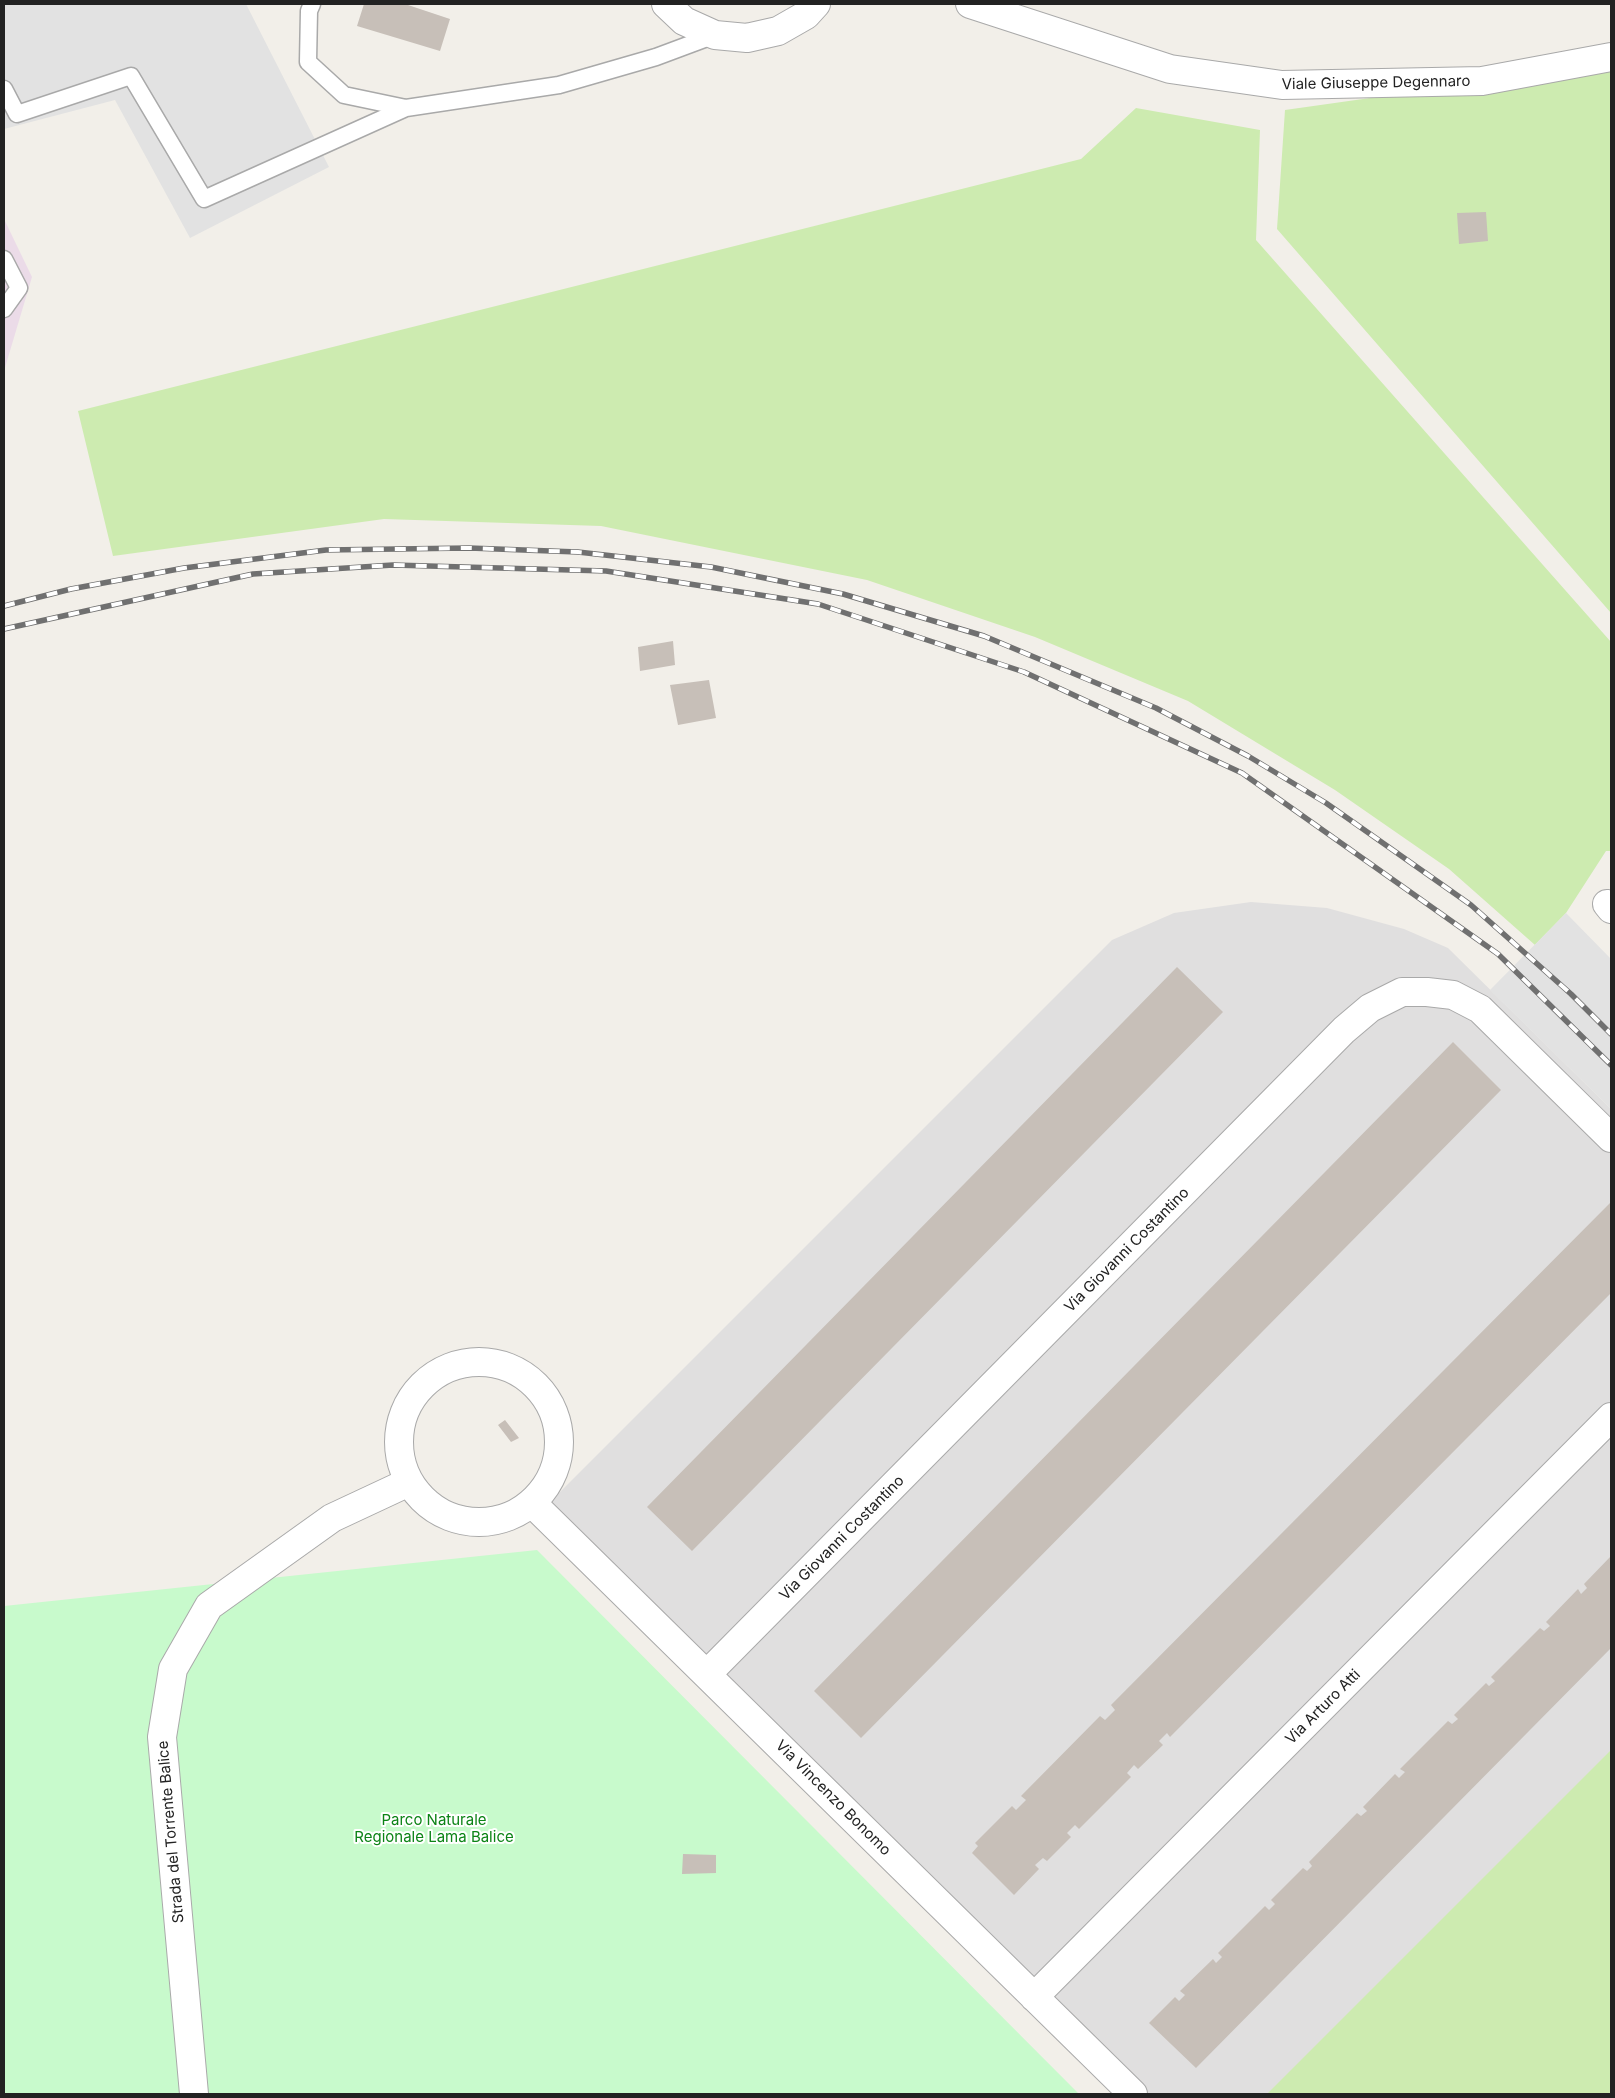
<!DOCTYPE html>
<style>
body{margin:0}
#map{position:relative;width:1615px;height:2098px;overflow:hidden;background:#f2efe9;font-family:Inter,sans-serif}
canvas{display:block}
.frame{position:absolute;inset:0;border:5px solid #222;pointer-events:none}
</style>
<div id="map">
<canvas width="1615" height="2098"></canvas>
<div class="frame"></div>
</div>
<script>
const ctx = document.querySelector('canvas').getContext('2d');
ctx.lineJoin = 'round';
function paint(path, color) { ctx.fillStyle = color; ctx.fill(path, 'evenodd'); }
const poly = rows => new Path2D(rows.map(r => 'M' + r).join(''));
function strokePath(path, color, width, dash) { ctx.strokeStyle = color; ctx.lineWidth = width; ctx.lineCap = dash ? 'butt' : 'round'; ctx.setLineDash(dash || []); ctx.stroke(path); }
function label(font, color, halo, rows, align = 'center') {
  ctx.font = font + ' Inter,sans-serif'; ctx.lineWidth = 4; ctx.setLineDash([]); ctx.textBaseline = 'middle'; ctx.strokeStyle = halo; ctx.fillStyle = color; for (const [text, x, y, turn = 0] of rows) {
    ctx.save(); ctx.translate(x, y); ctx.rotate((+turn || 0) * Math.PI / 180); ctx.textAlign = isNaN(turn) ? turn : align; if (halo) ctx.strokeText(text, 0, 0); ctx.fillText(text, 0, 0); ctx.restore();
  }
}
paint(poly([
 [1251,902,1327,908,1404,929,1448,948,1611,1109,1611,1753,1273,2094,1133,2094,540,1512,1112,940,1174,913]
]), '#e0dfdf');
paint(poly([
 [4,219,32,277,4,371]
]), '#ebdbe8');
paint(poly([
 [1611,64,1611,613,1277,229,1285,110],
 [1136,108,1260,130,1256,240,1611,642,1611,851,1606,851,1566,913,1535,945,1449,869,1335,790,1188,701,1035,637,867,580,601,526,384,519,113,556,78,411,1081,159],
 [1611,1750,1611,2094,1267,2094]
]), '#cdebb0');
paint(poly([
 [537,1550,1079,2094,4,2094,4,1606]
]), '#c8facc');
paint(poly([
 [4,4,246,4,329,167,190,238,115,100,4,129],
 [1566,913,1611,959,1611,1109,1490,990]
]), '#e2e2e2');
paint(poly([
 [364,4,405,4,450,19,440,51,357,26],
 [1486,212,1488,241,1459,244,1457,213],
 [673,641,675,665,640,671,638,647],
 [709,680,716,718,678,725,670,685],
 [1177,967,1223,1012,692,1551,647,1507],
 [1453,1042,1501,1090,861,1738,814,1691],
 [1611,1202,1611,1293,1170,1737,1167,1733,1159,1741,1163,1745,1138,1769,1134,1765,1127,1773,1131,1777,1079,1829,1075,1825,1067,1833,1071,1837,1047,1861,1043,1858,1035,1865,1039,1869,1014,1895,972,1853,978,1846,975,1843,1012,1806,1016,1810,1026,1800,1021,1796,1100,1716,1105,1720,1115,1710,1111,1705],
 [505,1420,519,1438,511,1442,498,1425],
 [1611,1556,1611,1648,1196,2068,1149,2023,1175,1997,1179,2001,1185,1995,1180,1991,1213,1959,1216,1963,1222,1957,1218,1953,1265,1906,1269,1910,1275,1904,1271,1900,1303,1868,1307,1871,1312,1866,1309,1862,1357,1813,1361,1816,1367,1811,1363,1807,1395,1774,1399,1778,1405,1772,1400,1769,1448,1721,1452,1724,1458,1719,1454,1715,1486,1683,1489,1686,1495,1681,1491,1677,1540,1628,1544,1631,1550,1626,1546,1622,1578,1589,1581,1594,1587,1588,1584,1584],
 [683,1854,716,1855,716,1873,682,1874]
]), '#c7bfb8');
const service = poly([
 [312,4,309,11,308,62,344,95,406,108],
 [4,89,17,114,131,76,204,199,406,108,559,85,656,57,715,35],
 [4,259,19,288,4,309]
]);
const minor = poly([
 [666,4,684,21,715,35,747,38,778,31,806,15,816,4],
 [970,4,1170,69,1282,85,1482,81,1611,57],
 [1607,904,1611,909],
 '399 1442a80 80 0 1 1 160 0a80 80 0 1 1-160 0Z',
 [532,1503,1133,2094],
 [707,1674,1344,1030,1370,1008,1402,992,1427,992,1453,995,1480,1009,1611,1138],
 [1034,1997,1611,1417],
 [194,2094,162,1737,173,1669,209,1606,332,1518,409,1482]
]);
strokePath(service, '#a9a9a9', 19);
strokePath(minor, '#a9a9a9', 30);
strokePath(service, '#fff', 16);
strokePath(minor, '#fff', 28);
const rail = poly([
 [4,606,71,589,184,568,326,550,469,548,578,552,711,567,843,594,984,636,1156,708,1248,756,1326,803,1471,905,1571,994,1611,1034],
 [4,629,253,574,393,565,606,571,818,604,1024,672,1242,773,1498,954,1611,1065]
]);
strokePath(rail, '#707070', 5.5);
strokePath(rail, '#fff', 4, [11]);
label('15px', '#222', '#fff', [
 ["Viale Giuseppe Degennaro",1376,83,-1],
 ["Via Giovanni Costantino",1127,1250,-45],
 ["Via Giovanni Costantino",842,1538,-45],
 ["Via Arturo Atti",1323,1707,-45],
 ["Via Vincenzo Bonomo",833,1798,45],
 ["Strada del Torrente Balice",171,1832,-95]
]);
label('15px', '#0c8416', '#fff', [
 ["Parco Naturale",434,1820],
 ["Regionale Lama Balice",434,1837]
]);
</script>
